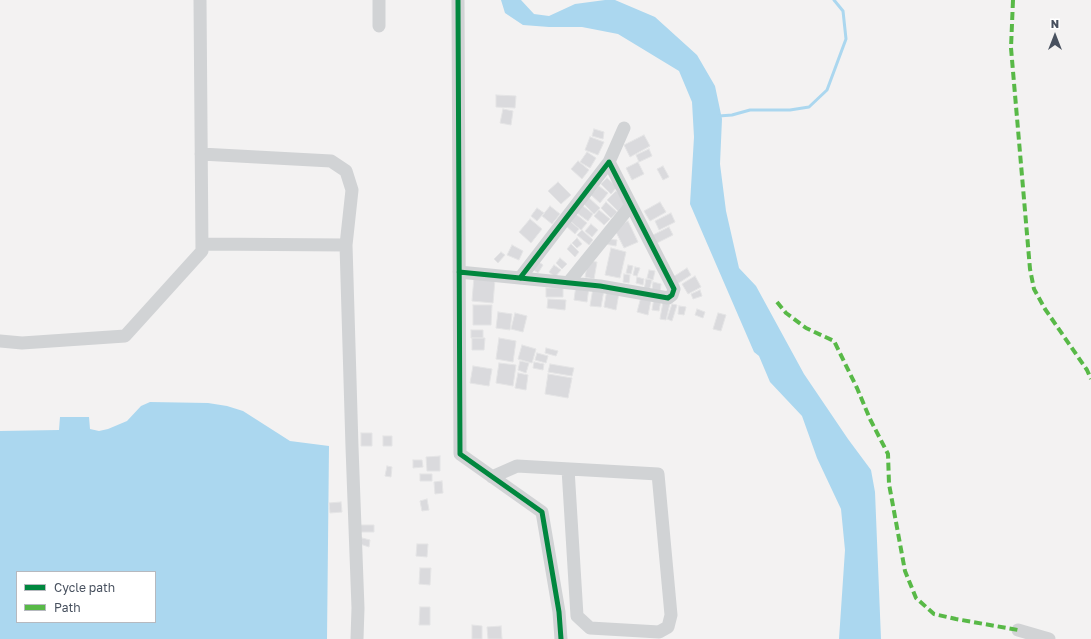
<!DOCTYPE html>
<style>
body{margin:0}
#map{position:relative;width:1091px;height:639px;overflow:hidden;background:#f3f2f2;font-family:"Golos Text",sans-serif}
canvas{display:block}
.legend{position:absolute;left:16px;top:571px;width:140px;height:52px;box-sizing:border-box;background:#fff;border:1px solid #b6b9bf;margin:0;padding:5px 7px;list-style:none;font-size:12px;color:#48515f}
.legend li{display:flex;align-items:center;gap:8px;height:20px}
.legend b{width:20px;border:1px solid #b6b9bf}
.north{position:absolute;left:1035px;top:16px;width:40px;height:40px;-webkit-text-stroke:3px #fff;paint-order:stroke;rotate:0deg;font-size:11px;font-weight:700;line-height:16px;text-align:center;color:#48515f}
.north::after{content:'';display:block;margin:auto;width:14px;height:18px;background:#48515f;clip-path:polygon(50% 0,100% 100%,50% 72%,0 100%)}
</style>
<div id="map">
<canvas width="1091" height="639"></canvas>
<ul class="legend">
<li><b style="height:5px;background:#00873e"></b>Cycle path</li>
<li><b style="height:5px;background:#58b947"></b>Path</li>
</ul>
<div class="north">N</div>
</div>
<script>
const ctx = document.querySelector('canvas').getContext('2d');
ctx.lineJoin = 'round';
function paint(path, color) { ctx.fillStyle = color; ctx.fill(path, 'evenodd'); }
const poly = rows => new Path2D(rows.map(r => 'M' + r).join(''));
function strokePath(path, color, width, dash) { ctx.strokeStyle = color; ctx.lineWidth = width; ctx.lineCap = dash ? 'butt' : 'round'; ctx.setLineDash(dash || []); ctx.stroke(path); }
paint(poly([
 [501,0,521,0,534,14,549,16,575,4,605,0,615,0,655,17,697,55,715,86,722,119,720,164,726,211,739,268,756,286,804,374,848,439,871,470,875,492,881,639,839,639,845,550,841,509,817,458,802,416,770,382,759,356,754,352,690,204,694,137,692,102,679,71,618,34,582,27,549,27,523,25,505,13],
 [150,402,208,403,227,406,243,411,290,441,329,446,327,639,0,639,0,431,59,430,60,417,89,417,90,429,99,431,108,429,127,421,141,406],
 [17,572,155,572,155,622,17,622]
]), '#abd7ef');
strokePath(poly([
 [719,116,732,115,750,110,790,110,809,107,827,90,846,39,843,11,834,0]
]), '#abd7ef', 3);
const building = poly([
 [496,95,516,96,515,108,496,107,496,95],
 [503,109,513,111,511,125,500,123,503,109],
 [594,129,604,132,603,139,592,136,594,129],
 [644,135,650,146,630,157,624,145,644,135],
 [590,137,604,142,598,155,585,150,590,137],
 [649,149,652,156,639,162,636,155,649,149],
 [587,152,596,158,590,168,580,162,587,152],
 [578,161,589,170,582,179,571,169,578,161],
 [638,162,644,174,632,180,626,168,638,162],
 [663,166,669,177,663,180,657,169,663,166],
 [607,178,617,187,611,194,601,184,607,178],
 [558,182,571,195,561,204,548,191,558,182],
 [599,186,608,193,600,203,591,195,599,186],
 [616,191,627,201,618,211,607,200,616,191],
 [588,197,600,208,594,214,583,203,588,197],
 [606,202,617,212,611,218,601,208,606,202],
 [660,202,666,212,650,221,644,211,660,202],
 [550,206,560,214,552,224,542,216,550,206],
 [583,206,593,214,588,221,577,213,583,206],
 [537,208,544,213,537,221,531,216,537,208],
 [599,210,610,219,604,225,594,216,599,210],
 [671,213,675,222,659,230,655,221,671,213],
 [576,214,587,223,581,230,570,221,576,214],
 [530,219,542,229,531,243,519,232,530,219],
 [570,221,579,229,575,234,566,226,570,221],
 [628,221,638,242,624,248,614,228,628,221],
 [591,224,598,230,592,237,585,231,591,224],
 [669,227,673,235,657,243,653,235,669,227],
 [582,230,593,240,589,245,577,235,582,230],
 [577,238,582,244,577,248,572,243,577,238],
 [606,239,617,240,616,246,605,244,606,239],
 [571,244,579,252,575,257,567,249,571,244],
 [512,245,523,251,519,260,507,255,512,245],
 [611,248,626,252,620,278,605,275,611,248],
 [501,252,505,255,498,263,494,259,501,252],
 [560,258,567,264,562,269,556,263,560,258],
 [536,260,543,265,538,273,531,268,536,260],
 [588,261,597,262,594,279,585,277,588,261],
 [554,265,561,270,555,277,549,272,554,265],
 [628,265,633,266,631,274,626,273,628,265],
 [635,267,640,268,637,276,633,275,635,267],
 [687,268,691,275,677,284,673,277,687,268],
 [649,270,655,271,653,280,647,278,649,270],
 [624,274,630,275,629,283,623,282,624,274],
 [695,276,701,287,688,294,682,284,695,276],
 [474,277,495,279,493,303,472,301,474,277],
 [637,277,644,279,643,285,636,283,637,277],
 [646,279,652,280,649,291,644,290,646,279],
 [653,282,661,284,660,293,652,291,653,282],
 [576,285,589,287,587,302,574,300,576,285],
 [546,288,563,288,563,297,546,297,546,288],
 [593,288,604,290,601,307,590,306,593,288],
 [607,290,619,293,616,310,604,307,607,290],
 [700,290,702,296,693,299,691,294,700,290],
 [641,297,651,300,648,315,637,312,641,297],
 [654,298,661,300,659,311,652,310,654,298],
 [548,299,566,300,565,310,547,308,548,299],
 [663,302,670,303,666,320,660,319,663,302],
 [672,304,677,305,672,321,667,319,672,304],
 [473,305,492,305,491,325,473,325,473,305],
 [679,306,686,307,684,315,678,314,679,306],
 [697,309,705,312,703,318,695,315,697,309],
 [498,312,512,314,510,330,496,328,498,312],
 [515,313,527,316,523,332,511,329,515,313],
 [718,313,726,315,721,331,713,329,718,313],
 [471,330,483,330,483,338,471,338,471,330],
 [472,338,485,338,484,350,472,350,472,338],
 [499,338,516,341,513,362,496,359,499,338],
 [522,345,536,349,532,363,518,359,522,345],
 [546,348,558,351,556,356,545,353,546,348],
 [537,353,548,356,546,363,535,360,537,353],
 [520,361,529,363,526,373,518,370,520,361],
 [534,362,544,364,543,370,533,368,534,362],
 [499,363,516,365,513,386,496,383,499,363],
 [550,364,574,368,572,376,548,372,550,364],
 [473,366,492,369,489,386,470,383,473,366],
 [518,373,528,375,526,390,515,388,518,373],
 [548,374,572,378,568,398,545,394,548,374],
 [361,433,372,433,372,446,361,446,361,433],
 [383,436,392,436,392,446,383,446,383,436],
 [440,456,440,471,427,471,426,457,440,456],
 [413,460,422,460,423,467,413,468,413,460],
 [387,466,392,467,391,477,385,476,387,466],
 [420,474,432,474,432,481,420,481,420,474],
 [442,481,443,493,435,494,434,482,442,481],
 [427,499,429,510,422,511,420,501,427,499],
 [341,502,342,512,330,513,329,503,341,502],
 [359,525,374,525,374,532,359,532,359,525],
 [362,538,370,540,369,547,360,544,362,538],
 [417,544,428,544,427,557,416,556,417,544],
 [420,568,431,568,430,585,419,584,420,568],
 [420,607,430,607,430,625,419,625,420,607],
 [472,625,482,626,482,639,472,639,472,625],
 [501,626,502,639,488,639,487,627,501,626]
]);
paint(building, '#dadadd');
strokePath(building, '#e4e4e5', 1);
strokePath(poly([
 [458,0,460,454,542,512,559,612,561,639],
 [379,26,379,0],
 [201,154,331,161,346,171,352,190,346,245],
 [609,162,624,128],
 [202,244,346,245,352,447,358,608,357,639],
 [459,272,520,278,600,286,668,298,672,295,674,289,609,162,520,278],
 [568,283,631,205],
 [0,341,22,343,125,336,202,251,200,0],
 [492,477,517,466,658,474,671,615,668,627,659,632,590,628,577,616,568,469],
 [1018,630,1049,639]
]), '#d1d3d5', 13);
strokePath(poly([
 [1013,0,1011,48,1030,269,1034,289,1045,309,1087,370,1091,379],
 [777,302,786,313,806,328,834,341,857,388,870,419,888,454,889,484,905,571,916,598,934,614,956,619,1018,630]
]), '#58b947', 4, [8, 4]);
strokePath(poly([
 [458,0,460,454,542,512,559,612,561,639],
 [459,272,520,278,600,286,668,298,672,295,674,289,609,162,520,278]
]), '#00873e', 5);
</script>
